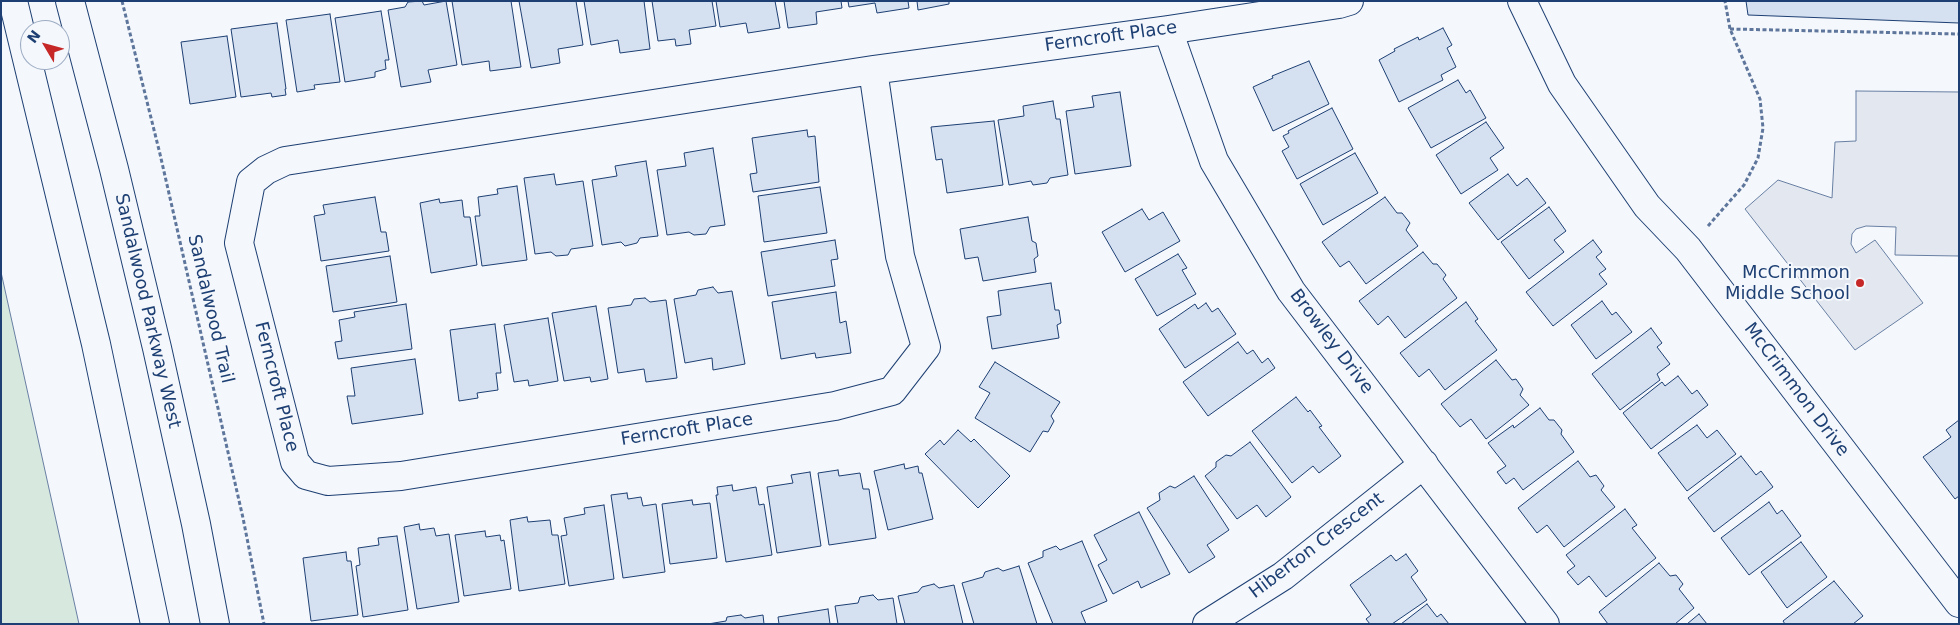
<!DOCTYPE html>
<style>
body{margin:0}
#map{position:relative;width:1960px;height:625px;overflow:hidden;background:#f4f7fb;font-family:"DejaVu Sans",sans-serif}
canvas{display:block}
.frame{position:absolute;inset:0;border:2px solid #1d3f73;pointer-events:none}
.north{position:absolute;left:20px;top:20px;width:50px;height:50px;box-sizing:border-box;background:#f4f7fb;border:1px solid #9eadc5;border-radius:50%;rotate:307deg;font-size:14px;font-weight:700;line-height:20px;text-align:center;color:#1d3f73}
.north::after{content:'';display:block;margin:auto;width:18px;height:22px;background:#c62828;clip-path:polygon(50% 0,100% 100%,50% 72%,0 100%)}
</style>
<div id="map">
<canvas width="1960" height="625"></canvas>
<div class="frame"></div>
<div class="north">N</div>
</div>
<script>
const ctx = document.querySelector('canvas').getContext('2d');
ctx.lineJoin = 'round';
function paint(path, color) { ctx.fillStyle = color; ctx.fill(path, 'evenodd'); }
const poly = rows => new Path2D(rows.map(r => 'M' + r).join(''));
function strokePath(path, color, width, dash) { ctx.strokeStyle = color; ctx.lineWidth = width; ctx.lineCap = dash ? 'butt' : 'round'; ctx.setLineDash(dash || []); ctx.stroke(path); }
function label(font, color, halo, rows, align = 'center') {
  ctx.font = font + ' "DejaVu Sans",sans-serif'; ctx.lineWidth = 4; ctx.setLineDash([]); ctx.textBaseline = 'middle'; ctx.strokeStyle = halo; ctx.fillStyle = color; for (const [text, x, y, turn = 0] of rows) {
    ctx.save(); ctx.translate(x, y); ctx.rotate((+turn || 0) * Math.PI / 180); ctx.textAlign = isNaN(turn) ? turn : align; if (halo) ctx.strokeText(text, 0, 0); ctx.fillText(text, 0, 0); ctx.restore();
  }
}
const green = poly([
 [1,272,79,624,1,624,1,272]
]);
paint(green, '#d7e8df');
strokePath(green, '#687fa3', 1);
const parking = poly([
 [1856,91,1959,92,1959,256,1895,255,1896,227,1866,226,1856,229,1852,234,1851,244,1856,253,1875,240,1923,303,1855,350,1745,209,1778,180,1832,198,1835,142,1856,141,1856,91]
]);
paint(parking, '#e3e8f0');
strokePath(parking, '#687fa3', 1);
const building = poly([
 [422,1,424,5,446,1,457,65,428,70,431,82,401,87,388,10,405,7,408,2,422,1],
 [452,1,511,1,521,67,490,71,489,61,462,65,452,1],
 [519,1,576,1,583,45,558,49,560,63,531,68,519,1],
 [584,1,644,1,650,49,620,53,618,40,591,45,584,1],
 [652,1,712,1,716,26,689,30,691,44,676,46,675,39,658,41,652,1],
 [716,1,775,1,780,28,748,33,746,23,720,27,716,1],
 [784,1,841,1,842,8,816,12,817,24,788,28,784,1],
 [848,1,908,1,909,8,877,13,875,3,849,7,848,1],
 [917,1,949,1,949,4,918,10,917,1],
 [1746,1,1959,1,1959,23,1748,15,1746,1],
 [381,11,389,60,385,60,386,69,375,72,375,77,345,82,335,18,381,11],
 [330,14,340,82,314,85,315,89,297,92,286,20,330,14],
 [277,23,286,89,285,89,286,95,272,97,271,93,241,97,231,29,277,23],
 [1443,28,1452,45,1447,48,1456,67,1441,75,1443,80,1399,102,1379,60,1395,51,1394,49,1418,37,1419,40,1443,28],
 [227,36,236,97,190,104,181,42,227,36],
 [1309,61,1329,104,1273,131,1253,87,1273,78,1272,76,1309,61],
 [1458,80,1466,93,1470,90,1486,118,1431,148,1408,108,1458,80],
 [1120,92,1131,166,1075,174,1066,111,1094,107,1092,96,1120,92],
 [1053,101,1056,119,1060,119,1068,175,1050,178,1047,183,1033,185,1031,181,1009,185,998,120,1024,116,1023,106,1053,101],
 [1332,108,1353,149,1297,179,1282,151,1289,147,1283,136,1289,133,1288,131,1332,108],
 [994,121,1003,185,947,193,942,159,936,160,931,127,994,121],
 [1486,122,1504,148,1490,158,1498,170,1461,194,1436,155,1486,122],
 [807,130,808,137,815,136,819,182,753,192,750,174,757,173,752,138,807,130],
 [713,148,725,225,710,227,706,234,694,235,689,232,667,235,657,170,686,166,684,153,713,148],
 [1355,153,1378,193,1323,225,1300,184,1355,153],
 [646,161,658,236,640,238,637,243,625,246,621,242,602,245,592,180,617,176,615,166,646,161],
 [554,174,556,185,583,181,593,246,571,249,568,255,556,256,551,252,535,254,524,178,554,174],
 [1508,174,1517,186,1527,178,1546,203,1498,240,1469,203,1508,174],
 [517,186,527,260,482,266,475,216,480,216,478,197,498,194,497,189,517,186],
 [820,187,827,233,764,242,758,196,820,187],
 [375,197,381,232,386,232,389,251,321,261,314,216,325,214,323,205,375,197],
 [1385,197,1397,213,1402,213,1410,223,1406,230,1418,246,1366,284,1349,261,1340,267,1322,242,1385,197],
 [439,199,440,203,462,200,464,217,470,217,477,265,431,273,420,203,439,199],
 [1549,207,1566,231,1554,240,1564,252,1529,279,1501,242,1549,207],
 [1142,209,1149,220,1163,212,1180,241,1125,272,1102,232,1142,209],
 [1028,217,1032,241,1036,243,1038,256,1034,259,1036,272,983,281,978,257,965,259,960,229,1028,217],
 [835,240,838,259,831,260,835,286,768,296,761,252,835,240],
 [1593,240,1602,252,1596,257,1606,269,1599,274,1607,284,1553,326,1526,292,1593,240],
 [1423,252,1433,264,1437,264,1446,275,1443,279,1457,298,1405,338,1388,316,1378,325,1359,301,1423,252],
 [1178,254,1187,268,1182,270,1196,294,1157,316,1135,279,1178,254],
 [390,256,397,302,333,312,326,266,390,256],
 [1051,283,1055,310,1059,310,1061,323,1057,325,1059,338,992,349,987,317,1001,315,998,291,1051,283],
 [713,287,718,293,732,291,745,364,713,370,712,358,685,363,674,299,696,295,698,290,713,287],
 [836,292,840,323,846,321,851,353,816,358,815,353,781,359,772,302,836,292],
 [645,298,650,302,666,300,677,378,646,382,644,369,618,373,608,308,631,305,634,299,645,298],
 [1602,301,1612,315,1616,312,1632,332,1596,359,1571,325,1602,301],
 [1466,302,1478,319,1475,321,1497,350,1445,390,1429,369,1419,377,1400,353,1466,302],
 [1206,303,1212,312,1218,308,1236,334,1185,368,1159,329,1195,304,1198,309,1206,303],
 [406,304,412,349,338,359,335,342,342,341,339,320,355,317,354,312,406,304],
 [596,306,608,379,591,382,590,377,564,381,552,313,596,306],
 [548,318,558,381,529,386,528,380,514,382,504,325,548,318],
 [495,324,501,373,496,373,498,390,477,393,478,398,459,401,450,330,495,324],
 [1651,328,1662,343,1657,347,1670,364,1657,374,1660,380,1620,410,1592,374,1651,328],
 [1238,342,1247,354,1253,350,1262,363,1268,358,1275,368,1208,416,1183,382,1238,342],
 [415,359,423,414,352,424,347,396,355,396,351,368,415,359],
 [1496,360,1512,380,1516,379,1523,389,1520,395,1529,405,1486,439,1471,419,1460,427,1441,404,1496,360],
 [995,362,1060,402,1051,416,1054,421,1048,432,1043,431,1030,452,975,418,990,393,979,387,995,362],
 [1678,376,1692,394,1697,390,1708,405,1651,449,1623,413,1662,382,1665,386,1678,376],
 [1296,397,1308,412,1310,410,1322,426,1319,427,1341,456,1319,473,1313,466,1292,483,1252,431,1296,397],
 [1540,408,1549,420,1554,420,1562,430,1561,434,1574,452,1523,490,1514,478,1506,484,1497,472,1506,466,1488,443,1513,425,1514,428,1540,408],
 [1959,420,1959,496,1955,499,1923,457,1951,437,1946,430,1959,420],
 [1697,425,1707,438,1717,430,1736,454,1687,491,1658,453,1697,425],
 [958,430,971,442,974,439,1010,476,978,508,925,454,940,440,944,445,958,430],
 [1250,442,1291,497,1266,517,1257,505,1237,519,1205,476,1216,467,1216,462,1226,455,1231,456,1250,442],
 [1741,456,1756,475,1761,471,1773,487,1714,532,1688,498,1741,456],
 [1578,461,1590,477,1596,475,1604,486,1601,490,1615,507,1564,547,1547,525,1537,533,1518,508,1578,461],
 [904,464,905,469,918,466,919,473,922,473,933,519,888,530,874,471,904,464],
 [838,470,839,476,860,473,863,489,869,489,876,538,829,545,818,473,838,470],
 [810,472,821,546,777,553,767,487,793,483,791,475,810,472],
 [1194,476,1229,530,1207,545,1215,557,1189,573,1147,508,1160,500,1159,493,1170,486,1175,488,1194,476],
 [732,485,733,491,756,487,759,505,764,504,772,555,726,562,716,495,718,495,717,487,732,485],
 [627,493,628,499,641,497,643,506,656,504,665,572,623,578,611,495,627,493],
 [692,500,693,505,710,503,717,558,670,564,662,504,692,500],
 [1769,502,1777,514,1782,510,1801,536,1749,575,1721,538,1769,502],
 [604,505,614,579,569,586,561,536,567,535,564,518,585,514,584,508,604,505],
 [1625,509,1637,525,1632,528,1656,558,1606,597,1589,576,1578,585,1567,572,1575,566,1566,555,1625,509],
 [1139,512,1170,574,1141,588,1138,581,1113,594,1098,565,1107,560,1094,535,1139,512],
 [527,517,528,522,550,520,552,535,558,535,565,584,519,591,510,520,527,517],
 [419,524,420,530,434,528,436,536,449,534,459,602,417,609,404,527,419,524],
 [485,531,486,537,500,535,501,541,504,540,511,589,464,596,455,535,485,531],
 [397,536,408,610,363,617,356,566,360,565,358,548,379,545,378,538,397,536],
 [1082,541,1107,601,1081,612,1086,624,1053,624,1028,563,1043,557,1043,551,1056,546,1060,550,1082,541],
 [1801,542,1827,577,1787,608,1761,572,1801,542],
 [346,552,347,561,351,561,358,615,311,621,303,558,346,552],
 [1406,554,1418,571,1411,577,1427,600,1392,624,1370,624,1366,619,1371,615,1350,585,1391,555,1396,561,1406,554],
 [1659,563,1670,576,1676,575,1683,584,1679,589,1694,608,1675,624,1608,624,1599,612,1659,563],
 [1019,566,1037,624,974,624,962,583,983,577,985,572,998,568,1003,571,1019,566],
 [1834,581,1863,616,1853,624,1785,624,1783,621,1834,581],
 [934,584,939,588,954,585,963,624,905,624,898,596,918,592,922,587,934,584],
 [873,595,878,600,893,598,897,624,838,624,835,606,858,603,860,597,873,595],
 [1427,604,1437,617,1441,614,1449,624,1401,624,1427,604],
 [828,609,830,624,779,624,778,617,828,609],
 [1699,614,1707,624,1687,624,1699,614],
 [741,615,745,618,763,615,764,624,708,624,726,621,727,617,741,615]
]);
paint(building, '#d5e0f0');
strokePath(building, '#1d3f73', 1);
const street = poly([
 [1522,1,1562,84,1647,206,1688,249,1959,603],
 [1168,30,1214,161,1291,291,1545,624],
 [873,70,900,256,926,347,892,391,835,406,401,476,328,481,306,475,295,462,239,243,251,182,266,170,285,161,873,70,1168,30,1339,4,1349,1],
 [1207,624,1283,576,1424,464]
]);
const secondary = poly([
 [13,1,96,344,155,624],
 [70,1,114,169,157,348,196,524,215,624]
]);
strokePath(street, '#1d3f73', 30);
strokePath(secondary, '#1d3f73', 30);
strokePath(poly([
 [122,1,160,154,243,518,264,624],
 [1730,29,1959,34],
 [1708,226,1744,185,1758,158,1763,128,1760,99,1730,29,1725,1]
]), '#5e769c', 3, [4, 2.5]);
strokePath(street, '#f4f7fb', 28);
strokePath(secondary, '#f4f7fb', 28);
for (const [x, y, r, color] of [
 [1860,283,5,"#c62828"]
]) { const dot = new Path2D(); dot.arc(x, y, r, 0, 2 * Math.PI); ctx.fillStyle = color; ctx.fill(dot); strokePath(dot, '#f4f7fb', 2); }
label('18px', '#1d3f73', '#f4f7fb', [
 ["Ferncroft Place",1111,37,-8],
 ["Sandalwood Trail",210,309,77],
 ["Sandalwood Parkway West",147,311,77],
 ["Browley Drive",1331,342,53],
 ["Ferncroft Place",276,387,76],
 ["McCrimmon Drive",1796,390,53],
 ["Ferncroft Place",687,430,-9],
 ["Hiberton Crescent",1317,546,-37]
]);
label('18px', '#1d3f73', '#f4f7fb', [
 ["McCrimmon",1850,273],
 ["Middle School",1850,294]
], 'right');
</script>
